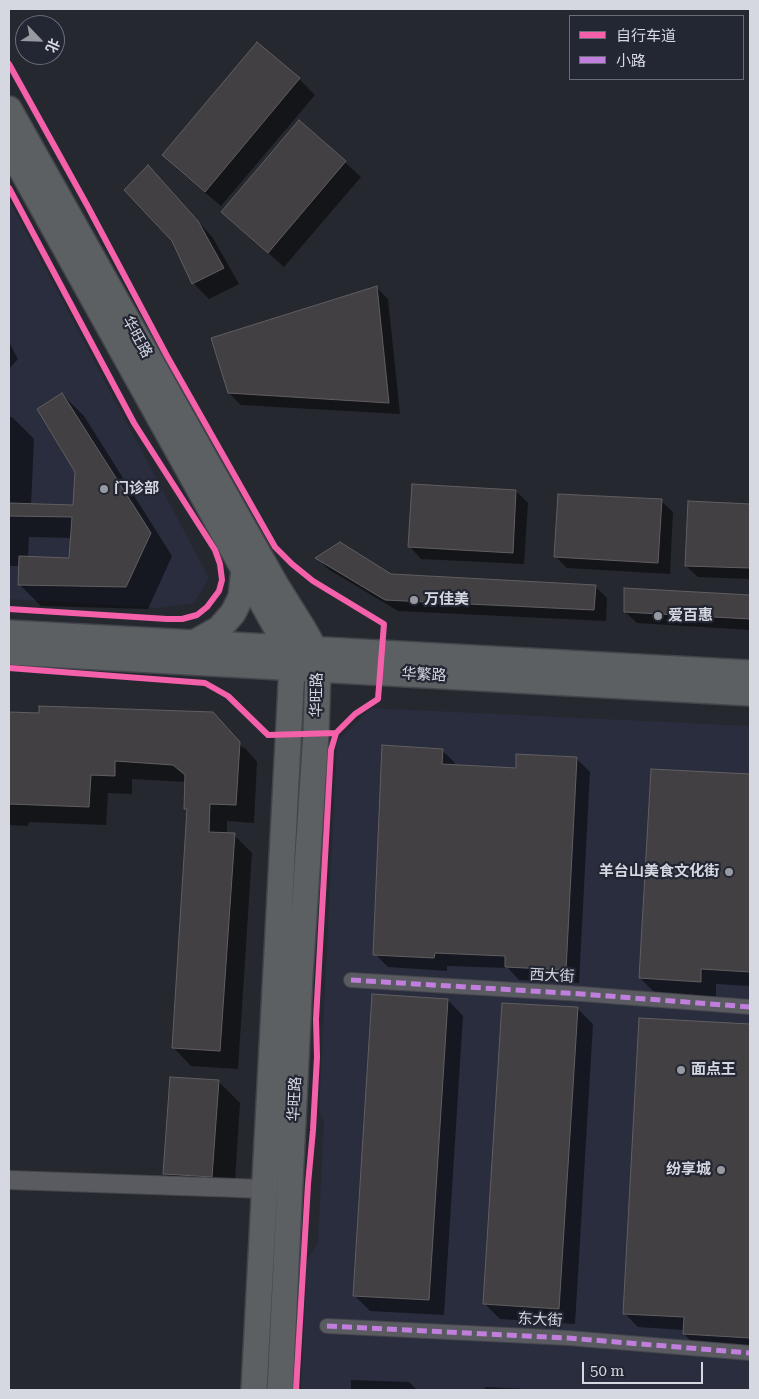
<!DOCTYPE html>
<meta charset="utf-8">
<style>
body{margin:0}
#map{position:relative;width:759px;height:1399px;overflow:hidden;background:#262830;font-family:"Roboto Serif","Noto Sans SC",serif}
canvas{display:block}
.frame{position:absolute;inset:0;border:10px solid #d5d8e0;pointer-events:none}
.legend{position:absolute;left:569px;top:15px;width:175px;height:65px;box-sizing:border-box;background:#232633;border:1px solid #6a6d78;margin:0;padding:6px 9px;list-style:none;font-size:15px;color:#d5d8e0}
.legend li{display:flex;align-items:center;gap:10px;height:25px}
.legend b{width:25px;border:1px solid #6a6d78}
.north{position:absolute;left:15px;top:15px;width:50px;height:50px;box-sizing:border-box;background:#232633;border:1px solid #6a6d78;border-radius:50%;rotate:114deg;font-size:14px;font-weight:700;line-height:20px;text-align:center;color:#d5d8e0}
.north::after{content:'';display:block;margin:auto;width:18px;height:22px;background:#989aa2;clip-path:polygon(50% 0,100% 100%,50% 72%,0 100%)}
.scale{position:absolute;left:582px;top:1362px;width:121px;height:22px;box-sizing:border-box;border:2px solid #d5d8e0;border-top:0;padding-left:6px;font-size:15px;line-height:18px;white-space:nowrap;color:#d5d8e0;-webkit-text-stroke:4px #232633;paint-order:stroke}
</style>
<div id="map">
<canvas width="759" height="1399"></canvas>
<div class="frame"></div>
<ul class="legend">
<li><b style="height:6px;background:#f560ab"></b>自行车道</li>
<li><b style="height:6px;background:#c07fdc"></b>小路</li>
</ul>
<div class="north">北</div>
<div class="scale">50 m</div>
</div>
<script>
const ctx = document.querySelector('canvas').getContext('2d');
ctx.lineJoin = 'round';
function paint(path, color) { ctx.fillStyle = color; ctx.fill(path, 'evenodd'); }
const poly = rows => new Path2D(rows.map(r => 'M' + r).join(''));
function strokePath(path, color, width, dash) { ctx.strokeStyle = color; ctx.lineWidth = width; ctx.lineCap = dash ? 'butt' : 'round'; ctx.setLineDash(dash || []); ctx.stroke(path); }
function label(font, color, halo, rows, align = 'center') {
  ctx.font = font + ' "Roboto Serif","Noto Sans SC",serif'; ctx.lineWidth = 4.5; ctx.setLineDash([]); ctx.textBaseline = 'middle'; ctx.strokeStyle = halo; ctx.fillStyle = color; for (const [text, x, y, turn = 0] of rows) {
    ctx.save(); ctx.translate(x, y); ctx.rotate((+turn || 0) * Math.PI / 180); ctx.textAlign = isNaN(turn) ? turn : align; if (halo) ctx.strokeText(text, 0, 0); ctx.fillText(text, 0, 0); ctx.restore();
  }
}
paint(poly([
 [9,200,209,578,194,603,158,608,9,599],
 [371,708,750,726,750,1390,301,1390,307,1261,318,1243,324,1120,319,1111,337,741]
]), '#292d3e');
paint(poly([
 [257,43,299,79,315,95,221,206,179,171,163,155],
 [300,122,361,177,284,267,222,212],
 [163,182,213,238,239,284,209,299,193,283,173,240],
 [376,287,388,299,400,414,241,405,229,393],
 [9,342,18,359,9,369],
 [62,394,84,416,172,556,148,609,41,606,19,584,20,566,9,566,9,417,12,417,34,439,31,505,74,506,76,472],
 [29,537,72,538,71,559,28,557],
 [413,486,516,491,528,503,524,564,421,559,410,547],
 [661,501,673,512,670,574,567,568,555,556],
 [689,502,750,506,750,579,698,577,686,566],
 [317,558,391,575,595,586,607,598,606,621,398,611,328,569],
 [625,590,750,596,750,630,637,623,625,612],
 [9,713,212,713,229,729,227,729,243,748,244,747,257,762,254,823,227,821,227,834,234,835,252,853,238,1069,191,1066,173,1047,188,812,185,808,186,782,132,779,132,794,108,793,106,825,29,822,28,826,9,825],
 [442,750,455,763,455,766,517,769,577,759,590,772,579,983,519,980,508,968,447,966,447,971,388,967,375,954],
 [652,770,750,775,750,986,716,984,716,997,655,993,640,978],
 [448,1000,463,1016,444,1315,370,1311,354,1295],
 [578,1009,593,1024,575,1324,500,1319,485,1304],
 [640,1020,750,1025,750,1351,698,1348,684,1334,684,1330,638,1327,624,1313],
 [218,1081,240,1103,234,1198,187,1196,164,1174],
 [351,1380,409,1382,417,1390,351,1390],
 [485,1387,545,1390,546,1390,485,1390]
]), '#0007');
const building = poly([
 [257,42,300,78,205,192,162,155,257,42],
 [299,120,346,161,268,253,221,212,299,120],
 [148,165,198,221,224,268,192,284,172,241,124,190,148,165],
 [377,286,389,403,228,393,211,338,377,286],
 [62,393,151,533,126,587,18,585,19,556,69,558,72,517,9,516,9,503,73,505,75,472,37,409,62,393],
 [412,484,516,490,513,553,408,547,412,484],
 [558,494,662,499,658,563,554,557,558,494],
 [688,501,750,504,750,568,685,566,688,501],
 [340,542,391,574,596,585,594,610,385,600,315,558,340,542],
 [624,588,750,595,750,619,624,612,624,588],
 [39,706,213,712,240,742,236,805,210,804,209,832,235,833,220,1051,172,1048,187,809,184,809,185,775,173,765,115,761,115,776,91,775,89,807,9,804,9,712,39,713,39,706],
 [382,745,443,749,442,764,516,768,516,754,577,757,566,970,505,967,505,956,435,953,434,958,373,955,382,745],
 [651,769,750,774,750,972,701,969,701,982,639,978,651,769],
 [372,994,448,999,429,1300,353,1296,372,994],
 [502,1003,578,1007,559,1309,483,1304,502,1003],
 [639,1018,750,1024,750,1338,683,1334,684,1317,623,1314,639,1018],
 [170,1077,219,1080,212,1177,163,1174,170,1077]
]);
paint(building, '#434043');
strokePath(building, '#615e61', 1);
const pedestrian = poly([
 [351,980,582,994,750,1007],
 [327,1326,568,1338,750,1353]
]);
const minor = poly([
 [9,1180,265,1189]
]);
const secondary = poly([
 [9,109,277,587,304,630,314,648,318,669,316,733,300,976,280,1390],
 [9,147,277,629,287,648,292,667,254,1390],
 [9,633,750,673],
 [194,643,219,629,233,613,241,597,244,569],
 [9,652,750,693]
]);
strokePath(pedestrian, '#43454b', 16);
strokePath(minor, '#43454b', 20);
strokePath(secondary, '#43454b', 28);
strokePath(pedestrian, '#5a5b60', 14);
strokePath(minor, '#5a5b60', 18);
strokePath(secondary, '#5c6062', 25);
strokePath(poly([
 [351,980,582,994,750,1007],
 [327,1326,568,1338,750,1353]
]), '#c07fdc', 5, [10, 5]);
strokePath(poly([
 [9,64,87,205,167,356,275,547,292,564,313,581,384,624,378,699,355,714,336,733,331,750,316,1019,317,1057,313,1130,308,1184,296,1390],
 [9,188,134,423,215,550,220,564,222,580,219,591,207,607,197,615,182,619,167,619,9,609],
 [9,668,205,683,228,696,268,735,336,733]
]), '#f560ab', 6);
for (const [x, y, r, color] of [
 [104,489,5,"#989aa2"],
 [414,600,5,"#989aa2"],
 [658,616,5,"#989aa2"],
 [729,872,5,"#989aa2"],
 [681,1070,5,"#989aa2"],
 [721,1170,5,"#989aa2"]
]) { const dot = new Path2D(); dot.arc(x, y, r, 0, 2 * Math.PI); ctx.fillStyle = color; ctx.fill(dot); strokePath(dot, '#232633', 2); }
label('15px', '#d5d8e0', '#232633', [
 ["华旺路",137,337,61],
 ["华繁路",424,675,3],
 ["华旺路",317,695,-89],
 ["西大街",552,976,3],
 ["华旺路",295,1099,-87],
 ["东大街",540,1320,3]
]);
label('bold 15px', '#d5d8e0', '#232633', [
 ["门诊部",114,489],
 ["万佳美",424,600],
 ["爱百惠",668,616],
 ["羊台山美食文化街",719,872,"right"],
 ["面点王",691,1070],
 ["纷享城",711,1170,"right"]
], 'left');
</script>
